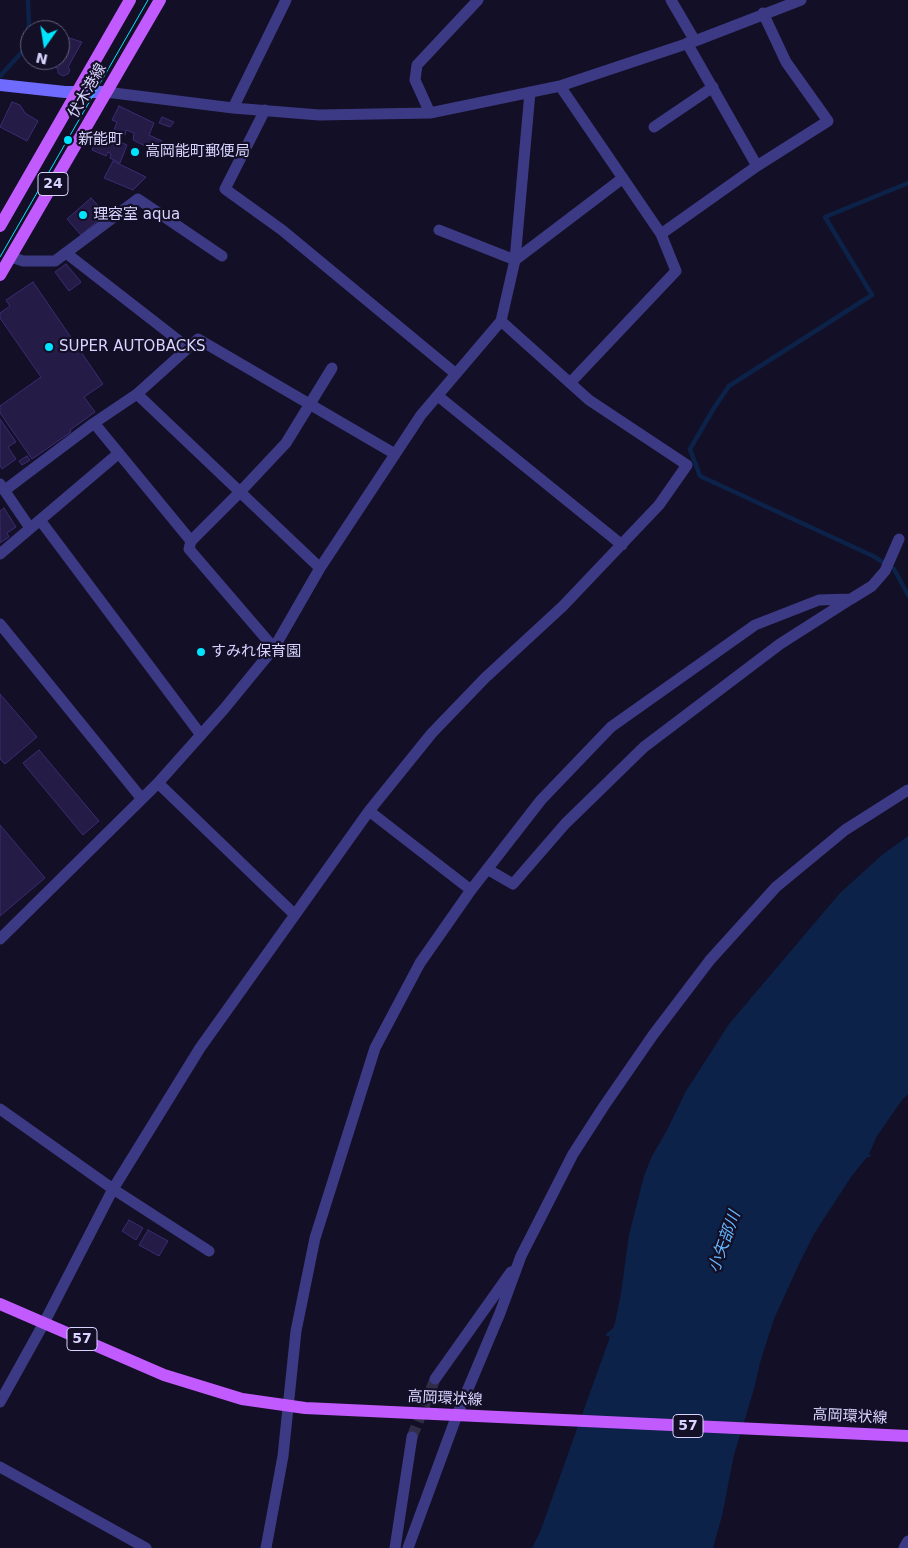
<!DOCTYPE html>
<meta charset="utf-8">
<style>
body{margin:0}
#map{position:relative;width:908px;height:1548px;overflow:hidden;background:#130f26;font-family:"DejaVu Sans",sans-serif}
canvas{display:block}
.north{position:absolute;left:20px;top:20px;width:50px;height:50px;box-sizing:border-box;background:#130f26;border:1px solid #625e7d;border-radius:50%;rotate:193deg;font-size:14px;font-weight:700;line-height:20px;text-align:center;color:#d9d4ff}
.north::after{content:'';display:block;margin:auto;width:18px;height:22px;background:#00e5ff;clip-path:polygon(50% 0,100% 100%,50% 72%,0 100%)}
</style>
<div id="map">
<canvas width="908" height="1548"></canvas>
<div class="north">N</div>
</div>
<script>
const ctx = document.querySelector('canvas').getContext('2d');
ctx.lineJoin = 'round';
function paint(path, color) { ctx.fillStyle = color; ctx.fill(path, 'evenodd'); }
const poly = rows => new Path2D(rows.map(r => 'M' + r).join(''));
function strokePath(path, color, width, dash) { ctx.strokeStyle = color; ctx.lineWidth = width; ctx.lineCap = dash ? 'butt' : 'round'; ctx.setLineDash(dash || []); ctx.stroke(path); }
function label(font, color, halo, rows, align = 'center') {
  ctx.font = font + ' "DejaVu Sans","Noto Sans JP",sans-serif'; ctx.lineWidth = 4.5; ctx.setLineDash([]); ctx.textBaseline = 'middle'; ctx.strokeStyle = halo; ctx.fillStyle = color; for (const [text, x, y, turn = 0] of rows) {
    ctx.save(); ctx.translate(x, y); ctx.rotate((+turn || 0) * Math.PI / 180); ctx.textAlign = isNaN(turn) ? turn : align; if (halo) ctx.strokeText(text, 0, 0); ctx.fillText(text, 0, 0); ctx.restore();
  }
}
paint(poly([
 [908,836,908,1094,902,1100,877,1136,869,1154,871,1155,870,1157,867,1157,851,1177,814,1234,799,1264,774,1319,761,1359,754,1389,734,1455,722,1516,713,1548,532,1548,540,1532,610,1337,605,1335,613,1328,615,1323,621,1293,629,1235,644,1176,652,1156,666,1132,686,1091,729,1024,840,893,882,855]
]), '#0c2248');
strokePath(poly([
 [0,76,22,52,29,25,28,0],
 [908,183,825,217,872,295,729,386,714,408,690,449,700,476,873,556,894,569,908,595]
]), '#0c2248', 4.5);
const building = poly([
 [60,35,82,42,68,67,70,70,68,74,63,76,58,73,58,68,56,68,46,60,60,60,60,35],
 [12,102,20,105,25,113,38,121,27,141,0,127,12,102],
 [119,106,154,123,149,135,162,141,157,152,133,140,134,133,126,130,125,135,114,130,117,122,112,120,119,106],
 [162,117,174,122,170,127,159,123,162,117],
 [99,133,127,145,120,163,110,158,111,154,108,152,106,156,92,150,99,133],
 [113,161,146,177,133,190,104,178,113,161],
 [91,198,106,214,81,235,67,219,91,198],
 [66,264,81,282,69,291,55,272,66,264],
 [33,282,103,384,84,397,95,412,70,430,71,432,32,459,0,413,0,406,41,377,0,318,0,313,10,306,6,300,33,282],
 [0,419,16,442,8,447,16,459,2,469,0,465,0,419],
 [27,456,30,460,22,465,19,461,27,456],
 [4,508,16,527,7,533,9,537,0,543,0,511,4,508],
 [0,694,37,737,5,764,0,759,0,694],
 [39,750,99,821,83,835,23,763,39,750],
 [0,825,45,878,0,916,0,825],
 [129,1220,143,1228,136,1240,122,1231,129,1220],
 [148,1230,168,1241,159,1256,139,1245,148,1230]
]);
paint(building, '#241b47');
strokePath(building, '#3b2d73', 1);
strokePath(poly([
 [412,1437,435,1379]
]), '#312d47', 11, [11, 5.5]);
strokePath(poly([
 [671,0,695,41],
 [687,43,757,166],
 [560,86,661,234,757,166,828,121,786,62,763,13],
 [106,92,233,108,319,115,430,113,560,86,695,41,801,0],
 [233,108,286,0],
 [265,110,225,189,282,230,456,374],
 [430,113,415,80,417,65,478,0],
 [654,127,713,87],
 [439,230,515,260,623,178],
 [66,253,187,347],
 [11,257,23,261,55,261,138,199,222,256],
 [570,383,676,271,661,234],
 [137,394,320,568],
 [438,396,622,545],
 [94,423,191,541,189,549,274,648],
 [0,484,30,528],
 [5,490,94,423,137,394,198,339,395,454],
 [40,520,201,735],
 [191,541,240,492,286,443,332,368],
 [0,554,119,453],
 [0,624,142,799],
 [158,783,294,914],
 [369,811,471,890],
 [487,869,513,884,565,824,644,747,780,644,849,600],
 [0,939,158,783,224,709,274,648,320,568,421,415,501,321,515,260,530,92],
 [0,1109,113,1189,209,1251],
 [435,1379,511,1272],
 [0,1402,44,1323,113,1189,200,1048,369,811,432,733,485,678,563,606,659,505,687,465,589,400,501,321],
 [0,1467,146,1548],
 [266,1548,283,1456,296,1331,315,1238,375,1048,420,963,471,890,541,800,611,727,755,625,819,600,851,599,872,586,885,571,899,539],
 [395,1548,412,1437],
 [408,1548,457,1415,500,1313,521,1256,573,1154,604,1106,653,1035,710,960,776,887,845,830,908,790],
 [904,1548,908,1541]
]), '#3d3a85', 11);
strokePath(poly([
 [0,85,65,92,106,92]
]), '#6f6bff', 12);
strokePath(poly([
 [0,226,130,0],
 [0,275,160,0],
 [0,1304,164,1375,242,1399,305,1408,908,1436]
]), '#c25bff', 12);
strokePath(poly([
 [0,257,148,0]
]), '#00e5ff', 1);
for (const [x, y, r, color] of [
 [68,140,5,"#00e5ff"],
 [135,152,5,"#00e5ff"],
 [83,215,5,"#00e5ff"],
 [49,347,5,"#00e5ff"],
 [201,652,5,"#00e5ff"]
]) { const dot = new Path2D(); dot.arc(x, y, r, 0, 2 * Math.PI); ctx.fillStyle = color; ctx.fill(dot); strokePath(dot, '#130f26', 2); }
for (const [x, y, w] of [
 [53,184,30],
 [82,1339,30],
 [688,1426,30]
]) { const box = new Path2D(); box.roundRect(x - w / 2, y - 11.5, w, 23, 4); ctx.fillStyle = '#130f26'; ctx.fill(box); strokePath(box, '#d9d4ff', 1); }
label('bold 14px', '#d9d4ff', null, [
 ["24",53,184],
 ["57",82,1339],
 ["57",688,1426]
]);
label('15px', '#d9d4ff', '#130f26', [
 ["伏木港線",88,91,-60],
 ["高岡環状線",445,1399,3],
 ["高岡環状線",850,1417,3]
]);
label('15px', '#d9d4ff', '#130f26', [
 ["新能町",78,140],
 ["高岡能町郵便局",145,152],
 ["理容室 aqua",93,215],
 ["SUPER AUTOBACKS",59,347],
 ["すみれ保育園",211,652]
], 'left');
label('italic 16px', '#62b6ff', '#130f26', [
 ["小矢部川",725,1242,-70]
]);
</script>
